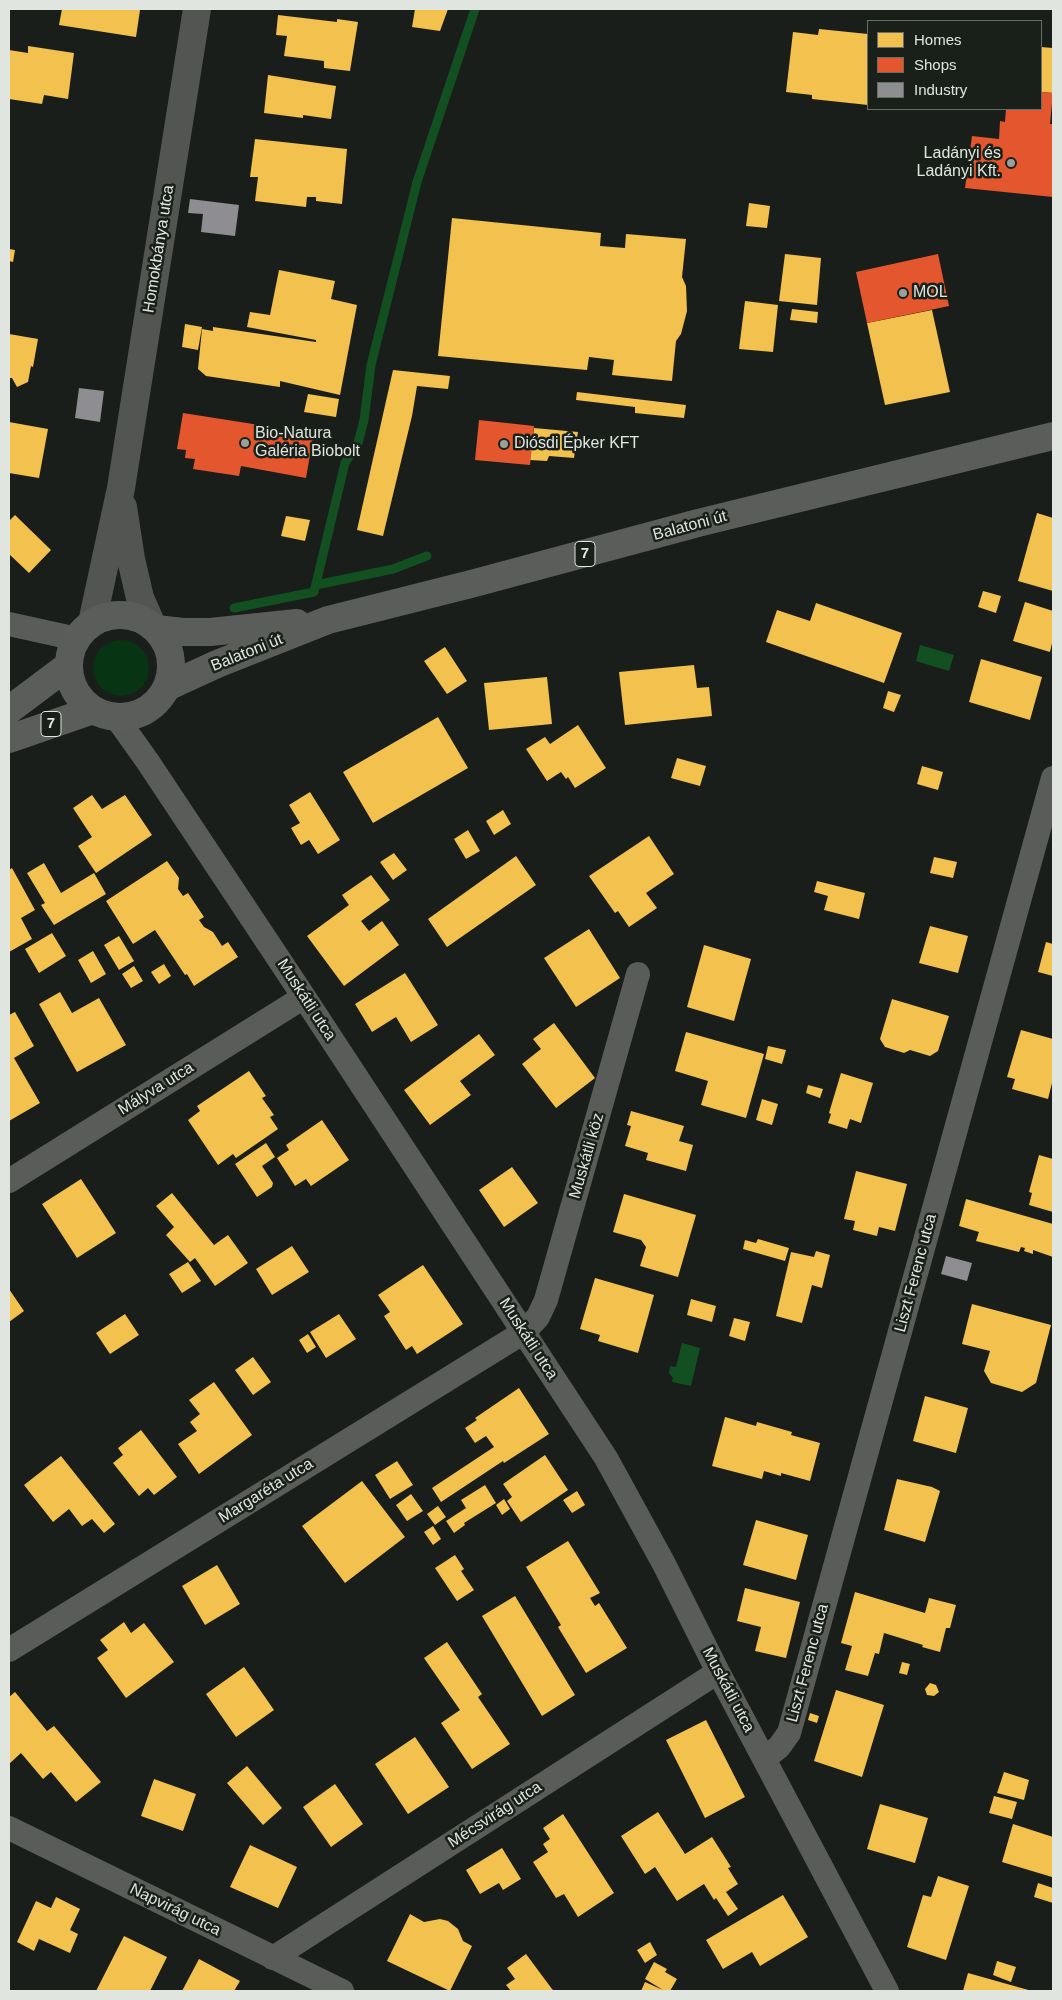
<!DOCTYPE html>
<meta charset="utf-8">
<style>
body{margin:0}
#map{position:relative;width:1062px;height:2000px;overflow:hidden;background:#1a1e1a;font-family:Helvetica,sans-serif}
canvas{display:block}
.frame{position:absolute;inset:0;border:10px solid #e0e5e0;pointer-events:none}
.legend{position:absolute;left:867px;top:20px;width:175px;height:90px;box-sizing:border-box;background:#182019;border:1px solid #686f69;margin:0;padding:6px 9px;list-style:none;font-size:15px;color:#e0e5e0}
.legend li{display:flex;align-items:center;gap:10px;height:25px}
.legend b{width:25px;border:1px solid #686f69}
</style>
<div id="map">
<canvas width="1062" height="2000"></canvas>
<div class="frame"></div>
<ul class="legend">
<li><b style="height:14px;background:#f2c14e"></b>Homes</li>
<li><b style="height:14px;background:#e4572e"></b>Shops</li>
<li><b style="height:14px;background:#8d8d92"></b>Industry</li>
</ul>
</div>
<script>
const ctx = document.querySelector('canvas').getContext('2d');
ctx.lineJoin = 'round';
function paint(path, color) { ctx.fillStyle = color; ctx.fill(path, 'evenodd'); }
const poly = rows => new Path2D(rows.map(r => 'M' + r).join(''));
function strokePath(path, color, width, dash) { ctx.strokeStyle = color; ctx.lineWidth = width; ctx.lineCap = dash ? 'butt' : 'round'; ctx.setLineDash(dash || []); ctx.stroke(path); }
function label(font, color, halo, rows, align = 'center') {
  ctx.font = font + ' Helvetica,sans-serif'; ctx.lineWidth = 5; ctx.setLineDash([]); ctx.textBaseline = 'middle'; ctx.strokeStyle = halo; ctx.fillStyle = color; for (const [text, x, y, turn = 0] of rows) {
    ctx.save(); ctx.translate(x, y); ctx.rotate((+turn || 0) * Math.PI / 180); ctx.textAlign = isNaN(turn) ? turn : align; if (halo) ctx.strokeText(text, 0, 0); ctx.fillText(text, 0, 0); ctx.restore();
  }
}
paint(poly([
 '93 668a28 28 0 1 1 56 0a28 28 0 1 1-56 0Z'
]), '#073412');
paint(poly([
 [920,645,954,655,949,671,916,661],
 [682,1343,700,1348,691,1386,672,1382,673,1378,669,1373,670,1366,676,1367]
]), '#135021');
paint(poly([
 [62,9,129,9,140,10,136,37,59,25],
 [415,9,448,9,440,31,412,27],
 [278,15,337,22,337,19,358,22,350,71,324,68,324,61,284,56,287,36,276,35],
 [819,29,868,34,868,105,812,99,812,95,786,92,793,32,818,35],
 [28,46,74,53,68,99,44,95,42,104,9,99,9,50,28,53],
 [1041,47,1053,48,1053,93,1041,92],
 [268,75,336,86,331,119,303,115,303,118,264,113],
 [255,139,347,149,342,204,316,201,316,197,307,197,306,207,255,201,258,177,250,177],
 [749,203,770,206,767,228,746,226],
 [452,218,601,233,600,246,625,248,626,234,686,239,682,277,686,286,687,311,681,334,676,341,672,381,612,375,614,360,589,357,587,370,438,356],
 [9,249,15,250,13,262,9,261],
 [785,254,821,258,817,305,779,301],
 [279,270,335,281,331,299,357,305,340,395,280,381,280,387,206,376,198,369,202,329,213,331,213,327,316,342,316,340,247,327,250,312,270,315],
 [745,301,778,305,773,352,739,349],
 [792,309,818,312,817,323,790,320],
 [932,310,950,392,885,405,867,323],
 [185,324,202,327,198,350,182,347],
 [9,334,38,339,33,367,31,366,28,382,17,387,12,378,9,378],
 [393,370,450,376,448,389,417,386,412,416,383,536,357,530],
 [577,392,686,405,684,418,635,413,635,407,576,400],
 [308,394,339,399,336,417,304,412],
 [9,422,48,429,39,478,9,473],
 [534,428,578,432,574,458,549,456,547,461,530,460],
 [1037,513,1053,518,1053,591,1018,581],
 [15,515,51,550,29,573,9,554,9,521],
 [286,516,310,520,305,541,281,536],
 [983,591,1001,596,996,613,978,607],
 [1025,602,1053,611,1053,639,1050,652,1013,641],
 [816,603,902,633,884,683,766,642,777,610,810,621],
 [445,647,467,681,447,694,424,661],
 [981,659,1042,677,1030,720,969,702],
 [694,665,697,688,709,687,712,716,625,725,619,672],
 [547,677,552,724,489,730,484,683],
 [888,691,901,695,894,712,883,708],
 [438,717,468,768,373,823,343,772],
 [578,725,606,768,575,788,568,777,566,779,561,772,547,781,526,749,545,737,550,744],
 [677,758,706,766,700,786,671,778],
 [922,766,943,772,938,790,917,784],
 [310,792,340,840,318,854,309,840,301,845,291,828,300,823,289,805],
 [92,795,102,809,125,795,152,835,96,873,78,846,92,837,73,808],
 [503,810,511,824,494,835,486,821],
 [468,830,480,851,466,859,454,839],
 [649,836,674,874,646,893,657,908,629,927,618,911,615,913,589,876],
 [394,853,407,870,393,880,380,862],
 [516,856,536,885,447,947,428,919],
 [934,857,957,862,953,878,930,873],
 [167,861,179,878,178,889,183,896,188,893,204,917,199,920,204,927,213,932,222,946,228,942,238,957,194,986,187,974,185,975,155,930,133,944,106,901],
 [44,863,61,893,94,873,106,894,54,925,41,905,45,903,27,873],
 [12,868,35,910,21,918,32,939,9,952,9,870],
 [371,875,390,900,361,921,369,931,382,921,399,945,344,986,307,936,349,905,342,895],
 [817,881,865,893,859,919,824,910,828,896,814,892],
 [930,926,968,936,958,973,919,963],
 [589,929,620,978,576,1007,544,958],
 [52,933,66,956,39,973,25,949],
 [119,936,134,961,119,970,104,945],
 [1046,942,1053,944,1053,976,1038,972],
 [704,945,751,959,734,1021,687,1007],
 [93,951,106,974,91,983,78,960],
 [164,964,171,976,159,984,151,972],
 [134,966,143,981,131,988,122,974],
 [405,973,438,1025,411,1042,396,1017,372,1032,355,1004],
 [60,992,72,1013,99,998,126,1045,77,1072,39,1004],
 [892,999,949,1016,938,1051,930,1056,910,1050,904,1053,885,1047,880,1039],
 [15,1012,34,1046,14,1058,40,1103,9,1121,9,1015],
 [554,1023,595,1078,556,1108,522,1064,541,1049,533,1039],
 [1021,1030,1053,1039,1053,1079,1048,1099,1012,1089,1015,1079,1007,1077],
 [686,1032,764,1054,746,1118,701,1105,708,1081,675,1071],
 [479,1034,495,1055,460,1081,471,1095,430,1125,404,1090],
 [768,1046,786,1050,782,1064,765,1059],
 [249,1071,266,1096,262,1098,274,1115,270,1117,278,1129,236,1158,233,1154,218,1165,188,1120,200,1111,197,1106],
 [841,1073,873,1083,861,1123,850,1119,847,1129,828,1123,831,1114,829,1113],
 [808,1085,823,1089,820,1098,806,1093],
 [762,1099,778,1104,772,1125,756,1120],
 [631,1111,684,1126,679,1141,693,1145,686,1171,646,1160,648,1153,625,1146,631,1126,627,1125],
 [322,1120,349,1160,311,1186,306,1179,295,1186,277,1158,289,1150,286,1145],
 [266,1143,275,1157,262,1166,273,1183,272,1187,257,1197,235,1164],
 [1039,1155,1053,1159,1053,1212,1029,1205,1032,1193,1029,1192],
 [512,1167,538,1203,504,1227,479,1190],
 [856,1171,907,1184,895,1231,879,1227,877,1236,853,1230,855,1221,844,1219],
 [81,1179,116,1233,77,1258,42,1204],
 [172,1193,214,1245,228,1235,248,1263,215,1286,195,1258,190,1262,166,1235,174,1227,156,1206],
 [624,1194,696,1215,678,1277,640,1266,646,1247,641,1240,613,1232],
 [966,1199,1053,1224,1053,1257,1033,1250,1033,1254,1024,1251,1025,1248,1021,1247,1019,1252,976,1241,979,1232,959,1226],
 [758,1239,789,1248,785,1261,743,1249,745,1240,756,1243],
 [292,1246,309,1272,272,1295,256,1269],
 [816,1251,830,1255,822,1288,812,1285,802,1323,776,1316,791,1252,814,1257],
 [188,1262,201,1281,182,1293,169,1274],
 [423,1265,463,1324,417,1354,412,1346,406,1350,384,1316,390,1312,378,1295],
 [595,1278,654,1295,638,1353,598,1341,600,1335,580,1329],
 [9,1289,24,1311,9,1322],
 [691,1299,716,1306,712,1322,687,1315],
 [972,1304,1051,1325,1036,1383,1022,1392,991,1383,984,1371,990,1351,962,1344],
 [125,1314,139,1335,110,1354,96,1333],
 [339,1314,356,1339,326,1358,310,1332],
 [734,1318,750,1322,745,1341,729,1336],
 [308,1334,316,1347,307,1353,299,1340],
 [253,1357,271,1382,253,1395,235,1370],
 [214,1382,252,1435,199,1474,178,1444,197,1431,190,1422,200,1414,189,1400],
 [519,1388,549,1434,504,1463,503,1461,441,1502,432,1488,494,1447,486,1436,475,1443,465,1428,477,1420,475,1418],
 [925,1396,968,1408,956,1453,913,1441],
 [725,1417,756,1426,757,1422,792,1432,791,1435,820,1443,810,1481,781,1473,781,1476,764,1471,762,1479,712,1466],
 [141,1430,177,1477,154,1495,148,1488,139,1496,113,1463,123,1455,118,1448],
 [545,1455,568,1490,521,1522,507,1501,512,1497,503,1484],
 [61,1456,115,1524,104,1533,92,1519,82,1526,69,1509,53,1522,24,1485],
 [397,1461,413,1485,390,1499,375,1475],
 [897,1479,932,1487,940,1491,925,1542,884,1530],
 [362,1481,405,1537,345,1583,302,1526],
 [485,1485,496,1503,464,1523,465,1525,454,1533,446,1521,466,1508,461,1500],
 [577,1491,585,1505,572,1513,563,1500],
 [411,1494,423,1511,407,1521,396,1505],
 [504,1499,510,1509,502,1515,496,1505],
 [438,1506,446,1517,435,1525,427,1514],
 [756,1520,808,1535,796,1580,743,1565],
 [433,1526,441,1539,433,1545,424,1532],
 [568,1541,600,1593,590,1598,595,1606,599,1603,627,1648,586,1673,558,1627,561,1625,526,1567],
 [455,1555,464,1569,461,1571,474,1590,457,1601,435,1568],
 [217,1565,240,1604,205,1625,182,1586],
 [745,1588,800,1602,786,1658,755,1651,761,1627,737,1621],
 [855,1592,925,1613,929,1598,956,1605,950,1628,946,1628,940,1652,922,1647,923,1645,884,1633,879,1654,875,1653,868,1676,845,1670,852,1646,841,1643],
 [515,1596,575,1695,542,1716,482,1616],
 [124,1622,131,1633,144,1623,174,1662,126,1698,97,1658,108,1650,100,1640],
 [447,1642,482,1694,478,1697,510,1744,472,1769,441,1723,460,1710,424,1658],
 [902,1662,910,1664,907,1675,899,1673],
 [244,1667,274,1710,236,1737,206,1694],
 [930,1683,936,1685,939,1692,934,1696,927,1695,925,1689],
 [836,1690,884,1705,862,1777,814,1761],
 [15,1692,47,1731,54,1726,101,1782,76,1802,51,1772,43,1779,21,1753,9,1764,9,1697],
 [810,1713,819,1716,817,1723,808,1720],
 [706,1720,745,1797,705,1818,666,1740],
 [415,1737,449,1787,408,1814,375,1764],
 [247,1766,282,1808,263,1825,227,1783],
 [1004,1772,1029,1780,1024,1800,997,1793],
 [154,1779,196,1794,183,1831,141,1816],
 [335,1784,363,1824,331,1847,303,1807],
 [994,1796,1017,1802,1012,1819,989,1813],
 [880,1804,928,1818,915,1863,867,1849],
 [658,1812,685,1854,712,1837,731,1867,728,1868,738,1884,726,1892,738,1909,728,1916,716,1898,714,1900,704,1884,677,1901,655,1867,645,1874,621,1836],
 [563,1814,614,1893,578,1917,564,1894,556,1898,533,1862,548,1852,543,1844,550,1839,543,1828],
 [1013,1824,1053,1837,1052,1877,1002,1862],
 [250,1845,297,1867,278,1908,230,1887],
 [502,1848,521,1879,503,1890,499,1883,480,1894,466,1870],
 [938,1876,969,1886,946,1960,907,1947,923,1895,931,1897],
 [1038,1883,1053,1888,1053,1903,1034,1897],
 [783,1895,808,1937,760,1966,752,1952,723,1969,706,1940],
 [56,1897,80,1909,70,1930,78,1934,70,1953,39,1939,34,1951,17,1942,36,1901,51,1908],
 [410,1914,424,1922,440,1919,448,1921,458,1929,463,1941,472,1946,450,1991,387,1961],
 [124,1936,167,1957,150,1991,96,1991],
 [650,1942,657,1955,645,1963,637,1950],
 [526,1954,552,1989,554,1991,511,1991,506,1985,515,1979,507,1968],
 [199,1959,240,1981,234,1991,182,1991],
 [997,1961,1016,1967,1011,1982,993,1975],
 [654,1962,667,1969,665,1972,677,1979,670,1991,641,1991,645,1982,663,1990,645,1979],
 [968,1973,1032,1991,963,1991]
]), '#f2c14e');
paint(poly([
 [1041,92,1053,93,1050,124,1053,124,1053,197,965,188,972,136,999,139,1000,121,1005,122,1006,109,1041,109],
 [938,254,949,306,867,323,856,272],
 [183,413,272,427,271,434,293,438,295,428,314,432,306,478,241,466,239,476,193,469,195,459,185,458,186,450,177,449],
 [479,420,534,426,530,465,475,460]
]), '#e4572e');
paint(poly([
 [190,199,239,205,235,236,201,232,203,214,188,213],
 [79,388,104,391,100,422,75,418],
 [946,1256,972,1263,967,1281,941,1274]
]), '#8d8d92');
strokePath(poly([
 [316,585,393,569,427,556],
 [234,608,314,592,345,463,358,443,364,420,371,365,417,182,475,9]
]), '#135021', 9);
strokePath(poly([
 [9,624,77,639],
 [116,717,148,762,304,997,606,1458,664,1564,718,1672,887,1991],
 [9,1181,304,997],
 [9,1650,524,1332,538,1317,546,1300,638,974],
 [765,1758,779,1747,789,1733,1053,778],
 [9,1828,342,1991],
 [273,1958,718,1672]
]), '#5a5c5a', 24);
strokePath(poly([
 [123,507,131,559,140,598,152,625],
 [92,623,121,488,197,9]
]), '#525552', 28);
strokePath(poly([
 '69 666a51 51 0 1 1 102 0a51 51 0 1 1-102 0Z',
 [156,629,183,632,210,632,297,623],
 [167,687,217,664,328,620,471,584,698,523,1053,436],
 [9,710,69,665],
 [9,739,93,710]
]), '#5b5d5b', 28);
for (const [x, y, r, color] of [
 [1011,163,5,"#9b9f9b"],
 [903,293,5,"#9b9f9b"],
 [245,443,5,"#9b9f9b"],
 [504,444,5,"#9b9f9b"]
]) { const dot = new Path2D(); dot.arc(x, y, r, 0, 2 * Math.PI); ctx.fillStyle = color; ctx.fill(dot); strokePath(dot, '#182019', 2); }
for (const [x, y, w] of [
 [585,554,20],
 [51,724,20]
]) { const box = new Path2D(); box.roundRect(x - w / 2, y - 12.5, w, 25, 4); ctx.fillStyle = '#182019'; ctx.fill(box); strokePath(box, '#e0e5e0', 1); }
label('bold 15px', '#e0e5e0', null, [
 ["7",585,554],
 ["7",51,724]
]);
label('16px', '#e0e5e0', '#182019', [
 ["Ladányi és",1001,154,"right"],
 ["Ladányi Kft.",1001,172,"right"],
 ["MOL",913,293],
 ["Bio-Natura",255,434],
 ["Galéria Biobolt",255,452],
 ["Diósdi Épker KFT",514,444]
], 'left');
label('16px', '#e0e5e0', '#182019', [
 ["Homokbánya utca",159,249,-81],
 ["Balatoni út",690,526,-15],
 ["Balatoni út",247,653,-22],
 ["Muskátli utca",306,1000,57],
 ["Mályva utca",156,1089,-32],
 ["Muskátli köz",587,1156,-74],
 ["Liszt Ferenc utca",916,1273,-75],
 ["Muskátli utca",528,1339,57],
 ["Margaréta utca",266,1491,-32],
 ["Liszt Ferenc utca",808,1663,-75],
 ["Muskátli utca",728,1690,62],
 ["Mécsvirág utca",495,1815,-33],
 ["Napvirág utca",175,1910,26]
]);
</script>
